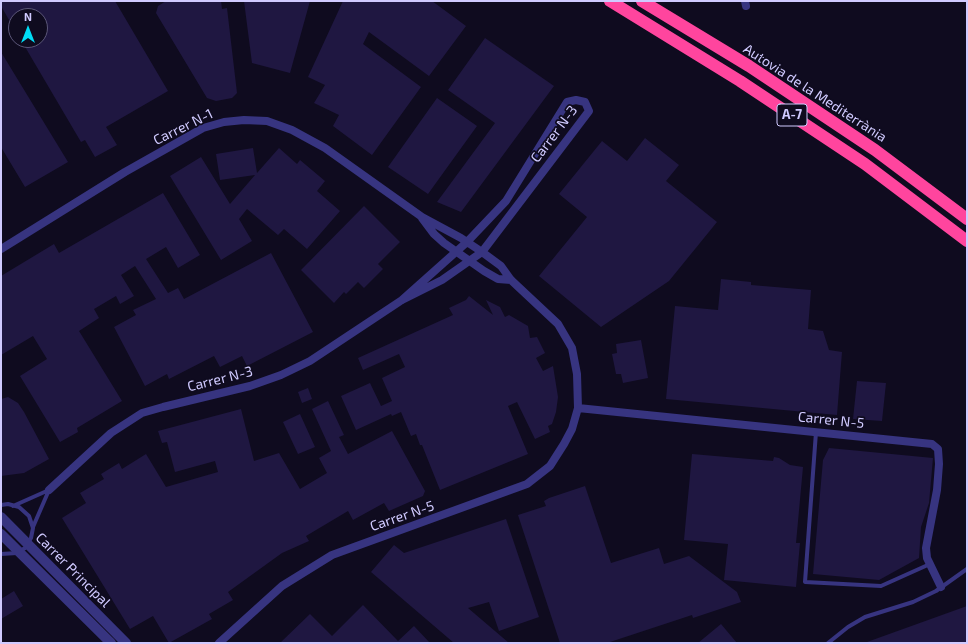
<!DOCTYPE html>
<meta charset="utf-8">
<style>
body{margin:0}
#map{position:relative;width:968px;height:644px;overflow:hidden;background:#0f0b1f;font-family:"Exo 2",sans-serif}
canvas{display:block}
.frame{position:absolute;inset:0;border:2px solid #d0caff;pointer-events:none}
.north{position:absolute;left:8px;top:8px;width:40px;height:40px;box-sizing:border-box;background:#0f0b1f;border:1px solid #5c5779;border-radius:50%;rotate:0deg;font-size:11px;font-weight:700;line-height:16px;text-align:center;color:#d0caff}
.north::after{content:'';display:block;margin:auto;width:14px;height:18px;background:#00dcf5;clip-path:polygon(50% 0,100% 100%,50% 72%,0 100%)}
</style>
<div id="map">
<canvas width="968" height="644"></canvas>
<div class="frame"></div>
<div class="north">N</div>
</div>
<script>
const ctx = document.querySelector('canvas').getContext('2d');
ctx.lineJoin = 'round';
function paint(path, color) { ctx.fillStyle = color; ctx.fill(path, 'evenodd'); }
const poly = rows => new Path2D(rows.map(r => 'M' + r).join(''));
function strokePath(path, color, width, dash) { ctx.strokeStyle = color; ctx.lineWidth = width; ctx.lineCap = dash ? 'butt' : 'round'; ctx.setLineDash(dash || []); ctx.stroke(path); }
function label(font, color, halo, rows, align = 'center') {
  ctx.font = font + ' "Exo 2",sans-serif'; ctx.lineWidth = 3.5; ctx.setLineDash([]); ctx.textBaseline = 'middle'; ctx.strokeStyle = halo; ctx.fillStyle = color; for (const [text, x, y, turn = 0] of rows) {
    ctx.save(); ctx.translate(x, y); ctx.rotate((+turn || 0) * Math.PI / 180); ctx.textAlign = isNaN(turn) ? turn : align; if (halo) ctx.strokeText(text, 0, 0); ctx.fillText(text, 0, 0); ctx.restore();
  }
}
paint(poly([
 [3,1,115,1,168,91,106,127,117,145,95,157,85,140,81,142,21,40,40,40,40,16,16,16,16,32,1,6,1,2],
 [166,1,221,1,222,9,227,8,237,93,232,98,216,101,207,98,156,13,158,6],
 [244,1,310,1,290,73,252,63],
 [343,1,432,1,466,26,429,76,369,32,363,44,421,87,372,155,333,126,339,115,314,103,325,85,308,77],
 [485,38,554,86,461,212,437,202,495,123,448,90],
 [1,52,68,162,25,187,1,147],
 [437,98,477,126,428,194,388,167],
 [645,138,679,165,666,181,717,222,669,281,601,327,539,276,587,217,559,194,602,141,627,161],
 [253,148,257,173,279,148,297,164,300,160,325,181,317,191,340,211,307,249,284,229,278,235,247,209,239,219,252,241,221,260,170,176,201,157,230,204,255,175,220,180,216,154],
 [163,193,200,255,178,268,166,247,146,259,168,293,178,288,184,299,271,253,313,332,247,366,242,356,220,367,214,356,169,379,167,374,145,386,114,327,136,315,133,310,156,299,135,266,121,275,134,296,120,304,116,296,94,309,99,318,79,331,122,401,77,428,78,432,60,442,20,376,47,359,33,336,1,355,1,276,54,244,59,253],
 [364,206,400,242,378,264,383,269,364,288,358,282,346,294,344,292,334,303,301,270],
 [721,279,751,282,751,285,811,290,808,329,823,331,829,350,842,352,837,415,666,399,675,306,718,310],
 [469,296,493,315,486,300,500,307,505,317,509,315,528,326,530,338,537,337,545,353,536,358,543,371,553,366,558,397,556,412,552,424,548,426,550,432,535,439,517,402,508,406,528,454,440,490,422,445,420,445,416,434,411,436,401,412,392,416,391,414,356,430,341,396,370,383,381,406,392,401,382,378,405,367,399,354,363,370,358,358,453,315,449,308,466,300],
 [641,340,648,378,623,383,621,374,616,374,612,354,617,353,616,344],
 [857,381,886,383,882,421,853,419],
 [308,388,312,399,302,403,298,392],
 [8,397,18,403,24,412,49,459,24,473,1,476,1,399],
 [328,401,344,435,339,437,348,454,392,431,425,491,423,496,389,511,384,503,353,520,348,511,306,536,309,541,282,553,228,592,233,600,209,614,212,619,169,643,153,616,130,629,62,518,86,503,80,493,104,479,101,474,119,463,122,469,146,454,166,487,218,472,215,461,175,472,167,442,162,443,158,431,241,409,254,461,279,453,300,489,327,473,319,458,331,451,312,409],
 [300,414,315,447,298,454,283,422],
 [829,448,933,458,929,503,921,527,919,558,879,580,813,574,823,460],
 [692,454,773,461,774,457,779,458,790,465,803,467,796,543,800,543,796,587,724,580,728,544,684,540],
 [585,486,611,563,659,548,664,564,689,556,737,592,741,602,693,618,692,615,607,643,560,643,518,515,546,506,544,501,549,498],
 [506,519,539,617,499,631,489,602,468,608,509,643,454,643,371,572,394,545,404,553],
 [14,591,23,606,1,619,1,599],
 [363,605,398,641,414,626,430,643,280,643,310,614,332,636],
 [967,606,967,643,867,643,867,642],
 [721,624,737,643,698,643]
]), '#1f1741');
strokePath(poly([
 [816,432,805,582,881,586,930,564],
 [1,505,8,504,19,507,29,516,33,528,31,538,25,548,17,553,1,554],
 [13,506,49,490],
 [33,527,49,490],
 [828,643,848,627,865,617,913,602,936,591,967,569]
]), '#373480', 4);
strokePath(poly([
 [745,1,746,6],
 [422,218,434,234,444,243,484,271,498,279,511,280],
 [1,249,125,172,203,128,224,122,244,120,267,121,292,130,325,148,422,217,461,238,482,252,501,266,511,280,558,324,572,348,577,374,578,408,572,429,564,444,550,466,527,484,332,555,282,586,219,643],
 [578,408,932,444,938,449,939,464,937,490,926,548,927,558,941,587],
 [49,490,111,433,142,413,163,407,250,386,281,375,310,361,402,300,442,280,482,252,589,111,585,102,576,100,567,102,506,201,467,242,402,300]
]), '#373480', 8);
strokePath(poly([
 [1,517,126,643],
 [1,534,111,643]
]), '#373480', 10);
strokePath(poly([
 [610,1,740,81,865,164,967,241],
 [642,1,749,66,875,150,967,219]
]), '#ff459e', 12);
for (const [x, y, w] of [
 [792,115,30]
]) { const box = new Path2D(); box.roundRect(x - w / 2, y - 11, w, 22, 3); ctx.fillStyle = '#0f0b1f'; ctx.fill(box); strokePath(box, '#d0caff', 1); }
label('bold 13px', '#d0caff', null, [
 ["A-7",792,115]
]);
label('14px', '#d0caff', '#0f0b1f', [
 ["Autovia de la Mediterrània",815,93,33],
 ["Carrer N-1",183,127,-26],
 ["Carrer N-3",554,134,-53],
 ["Carrer N-3",220,379,-14],
 ["Carrer N-5",831,420,6],
 ["Carrer N-5",402,516,-19],
 ["Carrer Principal",73,570,45]
]);
</script>
